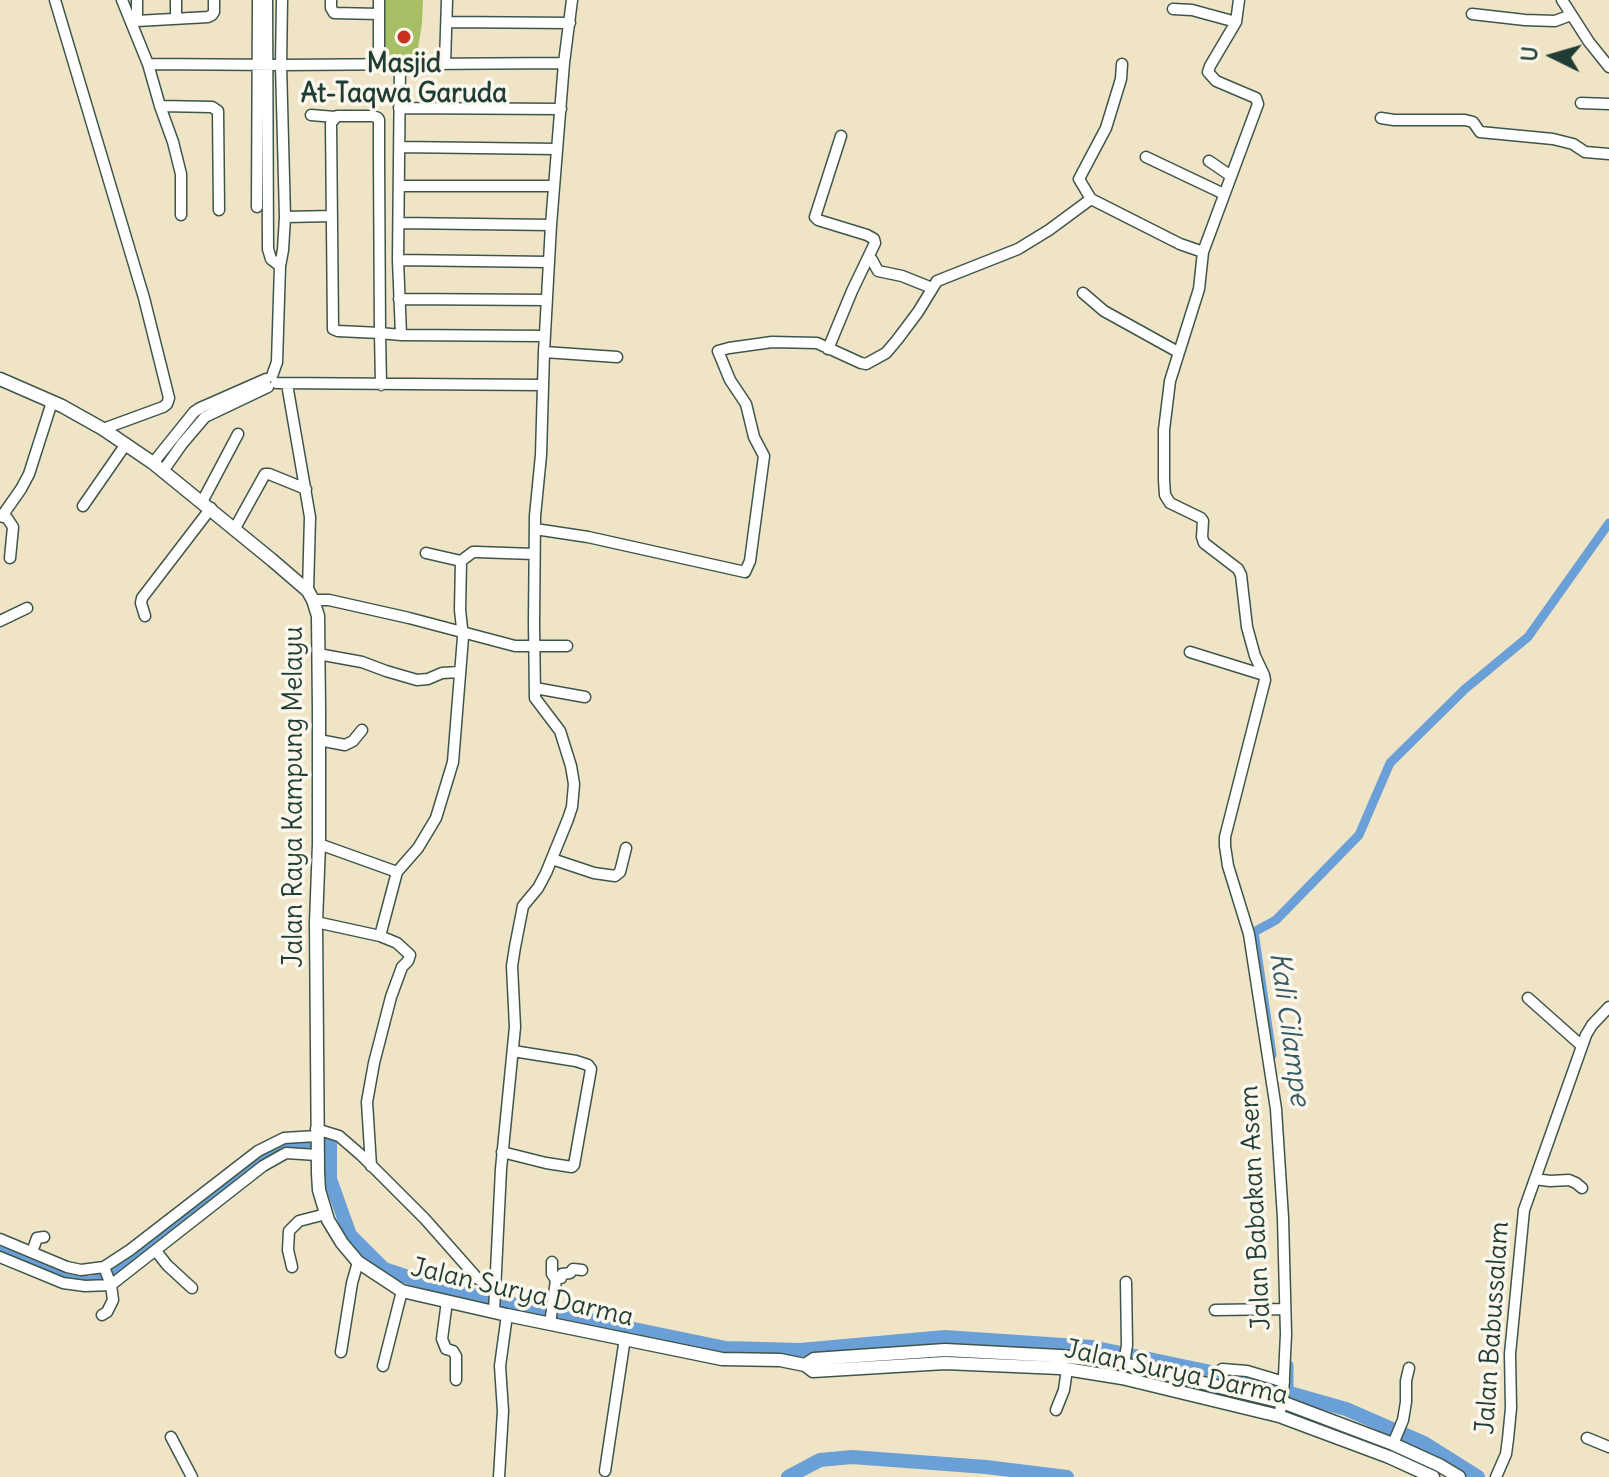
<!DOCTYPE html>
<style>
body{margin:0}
#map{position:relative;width:1609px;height:1477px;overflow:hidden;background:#f0e4c7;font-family:Delius,sans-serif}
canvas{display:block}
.north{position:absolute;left:1513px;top:16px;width:80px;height:80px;-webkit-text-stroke:6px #fbf7ec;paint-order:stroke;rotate:275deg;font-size:22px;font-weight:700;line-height:32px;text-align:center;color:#1f3d34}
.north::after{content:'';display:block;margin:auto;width:28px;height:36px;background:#1f3d34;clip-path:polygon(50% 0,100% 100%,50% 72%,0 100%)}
</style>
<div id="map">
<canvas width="1609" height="1477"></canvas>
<div class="north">U</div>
</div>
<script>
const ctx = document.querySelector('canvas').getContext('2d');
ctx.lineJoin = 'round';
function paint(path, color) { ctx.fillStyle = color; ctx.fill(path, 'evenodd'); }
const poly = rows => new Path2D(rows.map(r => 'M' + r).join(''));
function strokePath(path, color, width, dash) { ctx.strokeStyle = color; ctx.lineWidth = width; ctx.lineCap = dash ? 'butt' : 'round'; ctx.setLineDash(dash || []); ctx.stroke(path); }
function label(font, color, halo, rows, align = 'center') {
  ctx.font = font + ' Delius,sans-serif'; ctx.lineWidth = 7; ctx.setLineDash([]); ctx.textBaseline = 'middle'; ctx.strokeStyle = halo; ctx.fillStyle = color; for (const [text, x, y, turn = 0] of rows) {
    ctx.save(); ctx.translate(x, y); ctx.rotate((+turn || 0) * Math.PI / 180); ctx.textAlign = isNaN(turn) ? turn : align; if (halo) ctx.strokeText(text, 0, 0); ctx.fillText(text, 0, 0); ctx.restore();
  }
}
paint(poly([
 [381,0,423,0,422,23,416,62,382,61]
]), '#a6bf65');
strokePath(poly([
 [1272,1055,1254,932,1276,920,1359,835,1390,763,1465,689,1528,637,1609,523],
 [1289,1365,1289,1393]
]), '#6aa0d7', 9);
strokePath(poly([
 [0,1245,89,1284,114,1274,259,1156,295,1142,330,1143,330,1179,350,1235,384,1269,417,1280,493,1300,726,1348,800,1350,945,1337,1092,1347,1230,1376,1346,1409,1424,1443,1478,1477],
 [788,1477,820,1460,852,1457,986,1467,1067,1477]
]), '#6aa0d7', 14);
const minor = poly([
 [55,0,144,298,169,398,167,404,163,407,103,429],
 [122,0,148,64,160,106,173,142,181,174,181,215],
 [267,0,268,249,271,259,280,266],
 [331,0,331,8,334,13,379,14],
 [1239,0,1236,22,1210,66,1208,72,1216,81,1256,98,1258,104,1203,252,1199,289,1170,381,1164,430,1164,480,1165,495,1170,503,1201,518,1203,521,1202,537,1204,543,1238,569,1241,575,1247,627,1255,656,1264,675,1265,680,1225,837,1225,846,1228,866,1249,934,1276,1109,1283,1218,1286,1334,1283,1397,1279,1416],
 [1562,0,1589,42,1609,67],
 [1173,9,1192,10,1236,22],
 [1472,14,1525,20,1555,21,1571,15],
 [176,19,176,0],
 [137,21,208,17,212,15,214,12,214,0],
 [447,22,570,23],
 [133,23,137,21,137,0],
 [400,63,398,260,401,335],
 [445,63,447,0],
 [148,64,281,65,564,63],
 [379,64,379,0],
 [1581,103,1609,104],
 [160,106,212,107,218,111,219,210],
 [399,108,561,109],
 [311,115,335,117],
 [1381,118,1394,120,1465,120,1473,122,1480,132,1553,139,1573,144,1585,152,1609,154],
 [399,147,557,149],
 [1146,157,1224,194],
 [1209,161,1231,176],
 [399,186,554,186],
 [1091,199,1079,179,1106,128,1121,79,1122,64],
 [257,207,258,0],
 [285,217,332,216],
 [399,223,551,225],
 [869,258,872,260,878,271,902,276,932,288],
 [398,260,549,262],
 [1083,293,1104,311,1178,352],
 [399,299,547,300],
 [828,349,852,291,875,243,874,239,867,235,818,220,815,217,841,136],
 [544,352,617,357],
 [272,376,277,362,280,266,283,250,285,217,281,65,282,0],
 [276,383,543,385],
 [287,384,310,517,308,591],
 [381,385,380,333,379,158,379,120,378,118,373,116,337,116,331,123,333,329,338,331,380,333,401,335,545,336],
 [153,463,194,412,200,408,266,379],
 [163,471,182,444,205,417,268,387],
 [202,502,238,434],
 [83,506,126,444],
 [0,516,7,518,13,527,10,558],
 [2,516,21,489,29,474,52,402],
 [235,528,265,474,269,474,306,489],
 [535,529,588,537,745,572,750,561,764,456,754,437,746,404,730,380,718,351,729,348,772,342,817,343,861,363,866,364,886,353,897,340,918,312,937,281,1018,249,1049,230,1091,199,1180,244,1203,252],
 [461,561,473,552,477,552,534,554],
 [313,600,329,600,409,618,515,646,567,646],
 [145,616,141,603,142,598,211,508],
 [0,621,27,608],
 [1190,652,1264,675],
 [318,654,362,662,386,671,417,680,428,679,442,673,459,672],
 [535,688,585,697],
 [319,740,345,745,353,741,362,730],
 [319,844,397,872],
 [552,859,594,873,615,876,620,872,626,848],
 [316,922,380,936,397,943,410,955,408,961,402,967,391,997,374,1063,367,1102,371,1166],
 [380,936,397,872,418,848,436,818,453,762,463,637,460,610,461,561,426,553],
 [1528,998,1582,1046],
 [316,1129,339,1136,361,1155,425,1219,478,1279,496,1286],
 [502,1152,546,1163,572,1167,574,1165,591,1069,588,1065,576,1061,513,1051],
 [1535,1179,1550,1181,1569,1180,1576,1183,1582,1188],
 [0,1239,67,1267,81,1270,104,1267,130,1250,258,1151,284,1138,316,1136],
 [156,1251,167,1265,192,1288],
 [32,1252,37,1238,44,1237],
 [0,1257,63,1283,85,1286,111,1285,104,1267],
 [292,1267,288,1250,289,1231,299,1221,326,1214],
 [555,1278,561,1278,562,1274,570,1273,573,1269,582,1270],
 [447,1301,442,1339,446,1349,453,1351,456,1356,456,1380],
 [1215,1310,1284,1309],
 [494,1312,501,1169,515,1027,512,966,515,947,523,906,538,888,546,873,568,819,572,807,574,784,571,766,560,731,535,698,534,623,535,516,541,455,544,352,551,225,564,63,572,0],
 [102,1315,107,1312,113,1300,111,1285,263,1166,286,1153,317,1155],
 [550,1324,556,1280,552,1274,552,1262],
 [341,1352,352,1283,358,1262],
 [1124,1364,1127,1345,1126,1282],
 [383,1366,402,1291],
 [1222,1369,1247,1371,1284,1382],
 [1056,1410,1064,1390,1067,1369],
 [171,1437,192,1477],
 [1587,1438,1609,1447],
 [1393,1444,1403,1420,1406,1402,1406,1381,1409,1368],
 [605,1471,625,1338],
 [499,1477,503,1411,500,1366,507,1315],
 [1496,1477,1506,1454,1508,1439,1511,1408,1510,1354,1524,1210,1586,1035,1592,1025,1609,1007]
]);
const major = poly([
 [0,379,62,406,103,429,153,463,272,560,308,591,313,600,318,616,319,711,319,844,316,922,318,1173,319,1190,328,1220,342,1243,358,1262,402,1291,507,1315,722,1359,780,1360,805,1365,813,1371,945,1363,1060,1368,1122,1378,1279,1416,1389,1457,1433,1477],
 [805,1365,814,1359,945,1350,1060,1356,1116,1362,1282,1402,1393,1444,1439,1465,1459,1477]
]);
strokePath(minor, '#3e564a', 13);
strokePath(major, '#3e564a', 15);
strokePath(minor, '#fff', 10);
strokePath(major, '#fff', 12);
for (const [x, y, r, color] of [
 [404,37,8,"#c8321e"]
]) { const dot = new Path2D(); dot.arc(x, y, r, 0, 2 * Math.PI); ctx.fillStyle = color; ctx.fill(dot); strokePath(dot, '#fbf7ec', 3); }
label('bold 26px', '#1f3d34', '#fbf7ec', [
 ["Masjid",404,65],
 ["At-Taqwa Garuda",404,95]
]);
label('26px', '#1f3d34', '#fbf7ec', [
 ["Jalan Raya Kampung Melayu",295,797,-90],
 ["Jalan Babakan Asem",1256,1208,-93],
 ["Jalan Surya Darma",522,1293,13],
 ["Jalan Babussalam",1493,1328,-86],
 ["Jalan Surya Darma",1176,1373,12]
]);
label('italic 28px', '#365b65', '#fbf7ec', [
 ["Kali Cilampe",1289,1029,82]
]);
</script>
